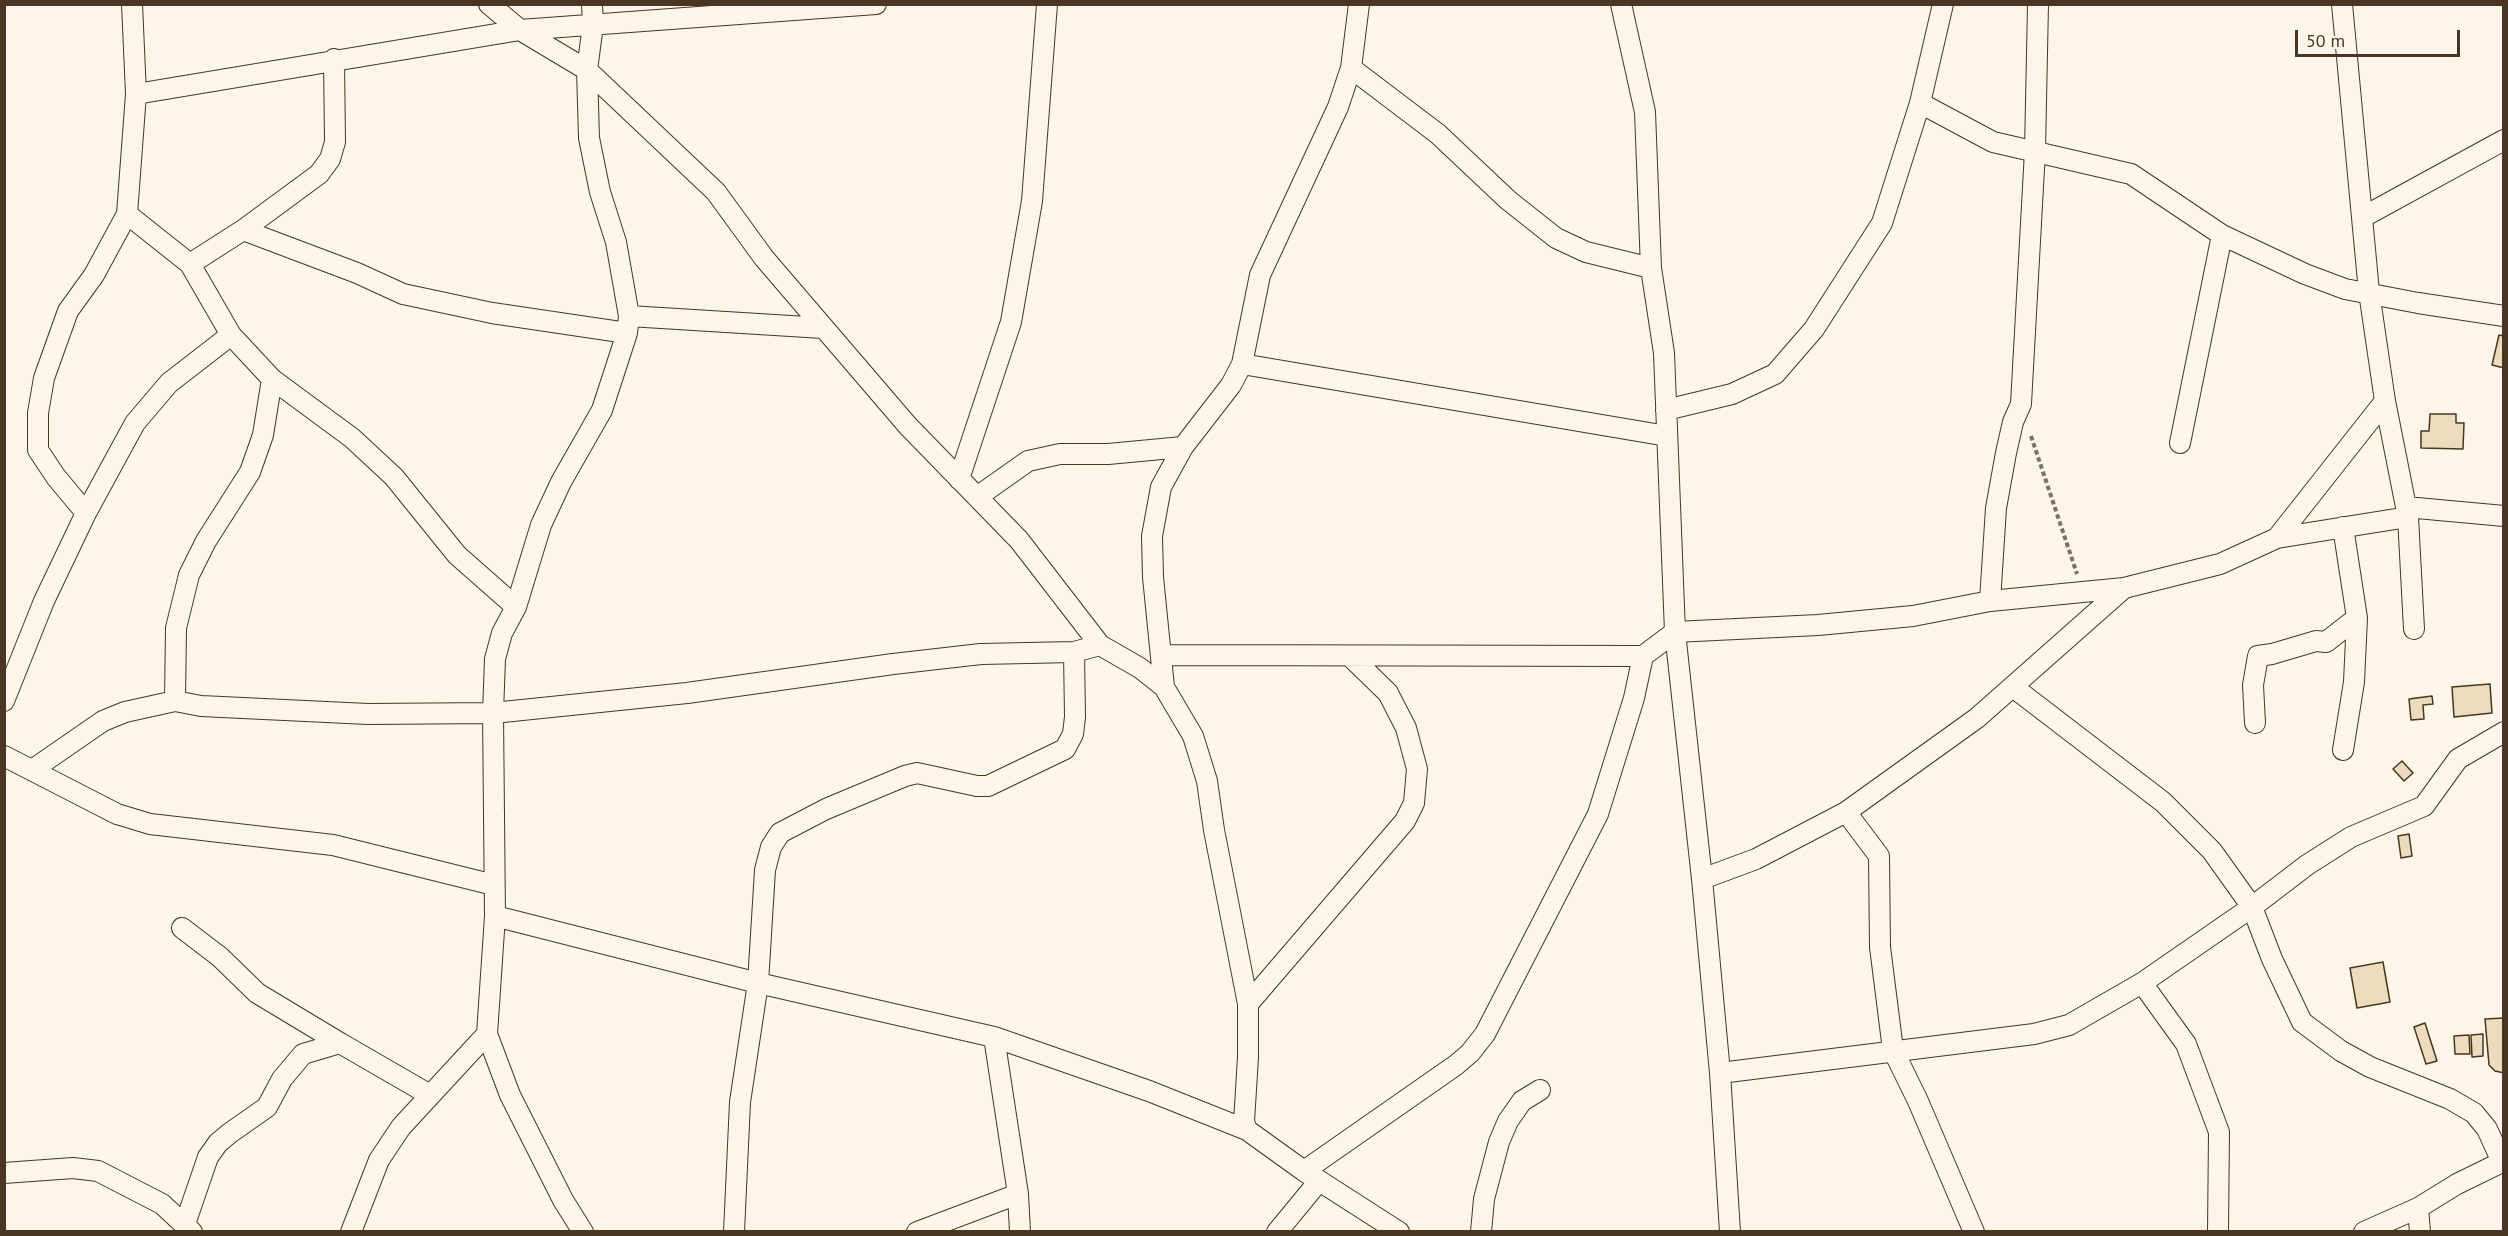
<!DOCTYPE html>
<style>
body{margin:0}
#map{position:relative;width:2508px;height:1236px;overflow:hidden;background:#fbf6e9;font-family:"PT Sans",sans-serif}
canvas{display:block}
.frame{position:absolute;inset:0;border:6px solid #4a3520;pointer-events:none}
.scale{position:absolute;left:2295px;top:30px;width:165px;height:27px;box-sizing:border-box;border:3px solid #4a3520;border-top:0;padding-left:8px;font-size:18px;line-height:21px;white-space:nowrap;color:#4a3520;-webkit-text-stroke:4px #fbf6e9;paint-order:stroke}
</style>
<div id="map">
<canvas width="2508" height="1236"></canvas>
<div class="frame"></div>
<div class="scale">50 m</div>
</div>
<script>
const ctx = document.querySelector('canvas').getContext('2d');
ctx.lineJoin = 'round';
function paint(path, color) { ctx.fillStyle = color; ctx.fill(path, 'evenodd'); }
const poly = rows => new Path2D(rows.map(r => 'M' + r).join(''));
function strokePath(path, color, width, dash) { ctx.strokeStyle = color; ctx.lineWidth = width; ctx.lineCap = dash ? 'butt' : 'round'; ctx.setLineDash(dash || []); ctx.stroke(path); }
const building = poly([
 [2499,335,2504,336,2504,368,2492,365,2499,335],
 [2430,414,2456,414,2456,423,2464,423,2463,449,2421,448,2421,431,2429,431,2430,414],
 [2490,684,2492,713,2454,717,2452,687,2490,684],
 [2432,696,2433,704,2423,705,2424,719,2411,720,2409,699,2432,696],
 [2402,761,2413,773,2404,781,2393,769,2402,761],
 [2409,834,2412,856,2401,858,2398,836,2409,834],
 [2383,962,2390,1002,2357,1008,2350,968,2383,962],
 [2504,1018,2504,1073,2495,1071,2489,1065,2485,1019,2504,1018],
 [2425,1023,2437,1061,2426,1064,2414,1027,2425,1023],
 [2483,1034,2483,1056,2472,1057,2471,1035,2483,1034],
 [2469,1035,2470,1054,2455,1054,2454,1036,2469,1035]
]);
paint(building, '#ecdcbc');
strokePath(building, '#4a3520', 1.5);
const minor = poly([
 [489,4,520,30,587,70,716,192,764,258,908,426,1019,540,1100,645,1140,668,1164,687,1193,736,1207,781,1214,830,1248,1004,1248,1057,1244,1122,1247,1130,1304,1171,1399,1232],
 [1621,4,1645,112,1651,268,1664,353,1675,632,1702,879,1720,1073,1730,1232],
 [2342,4,2369,292,2385,401,2408,517,2414,629],
 [1351,68,1438,134,1508,200,1556,238,1586,252,1651,268],
 [136,94,520,30,876,4],
 [1920,103,1993,142,2131,174,2222,235,2305,274,2345,289,2418,303,2504,316],
 [127,214,190,264,231,335,272,379,352,438,394,477,457,555,516,607],
 [2363,217,2504,140],
 [243,230,357,273,403,294,492,313,627,333],
 [190,264,243,230,319,174,330,159,335,142,334,59],
 [629,316,823,328],
 [1242,364,1667,436],
 [1666,410,1732,394,1775,374,1814,329,1882,223,1920,103,1943,4],
 [2180,443,2222,235],
 [959,479,1011,322,1032,201,1047,4],
 [977,497,1028,461,1060,454,1108,454,1183,447],
 [2406,507,2504,516],
 [86,513,56,477,38,450,38,413,44,378,68,311,94,275,127,214,136,94,132,4],
 [2343,527,2357,618,2354,682,2343,750],
 [2277,538,2385,401],
 [1990,601,1996,508,2006,453,2013,422,2021,404,2035,151,2038,4],
 [1161,655,1643,656],
 [1164,687,1153,577,1152,536,1161,487,1183,447,1231,385,1242,364,1260,275,1338,107,1351,68,1359,4],
 [2013,687,2163,802,2212,851,2252,907,2272,959,2302,1022,2341,1051,2370,1067,2450,1099,2474,1113,2487,1129,2502,1162],
 [4,701,44,601,86,513,135,423,169,383,231,335],
 [175,701,176,628,189,575,206,541,250,472,263,435,272,379],
 [2255,723,2253,685,2258,656,2272,654,2316,641,2326,642,2357,618],
 [4,756,117,814,150,824,333,845,494,885],
 [32,770,103,721,125,712,175,701,201,706,368,714,493,713,687,693,893,664,981,654,1074,652,1100,645],
 [1846,812,1879,856,1880,947,1893,1050,1918,1101,1974,1232],
 [1702,879,1756,859,1846,812,1977,718,2124,588],
 [495,916,758,983,994,1037,1149,1091,1247,1130],
 [182,928,220,957,257,993,340,1043],
 [2142,983,2186,1044,2219,1132,2218,1232],
 [1248,1004,1405,821,1414,803,1417,769,1406,728,1388,693,1350,656],
 [994,1037,1018,1194,1020,1232],
 [1720,1073,2034,1034,2069,1025,2142,983,2252,907,2307,865,2351,837,2424,806,2458,759,2504,732],
 [1304,1171,1456,1065,1470,1053,1485,1034,1598,814,1634,698,1643,656,1675,632,1818,625,1913,616,1990,601,2124,588,2220,564,2277,538,2408,517],
 [4,1173,73,1168,98,1171,162,1204,192,1232],
 [2418,1208,2420,1232],
 [185,1224,208,1157,218,1143,230,1133,267,1107,282,1079,303,1054,340,1043,430,1095],
 [351,1232,379,1160,401,1127,487,1034],
 [583,1232,563,1200,510,1095,487,1034,495,916,493,713,495,659,502,633,516,607,541,525,561,482,602,410,627,333,629,316,616,242,600,192,589,138,587,70,593,25,592,4],
 [734,1232,740,1102,758,983,765,870,771,847,780,833,826,809,905,776,917,773,977,786,988,786,1065,749,1073,734,1075,717,1074,652],
 [917,1232,1018,1194],
 [1277,1232,1319,1181],
 [1481,1232,1484,1199,1499,1142,1508,1121,1522,1101,1540,1090],
 [2364,1232,2418,1208,2457,1184,2504,1161]
]);
strokePath(minor, '#4a3520', 22);
strokePath(poly([
 [2031,436,2077,574]
]), '#7f6f5c', 4, [4.5, 3]);
strokePath(minor, '#fbf6e9', 20);
</script>
